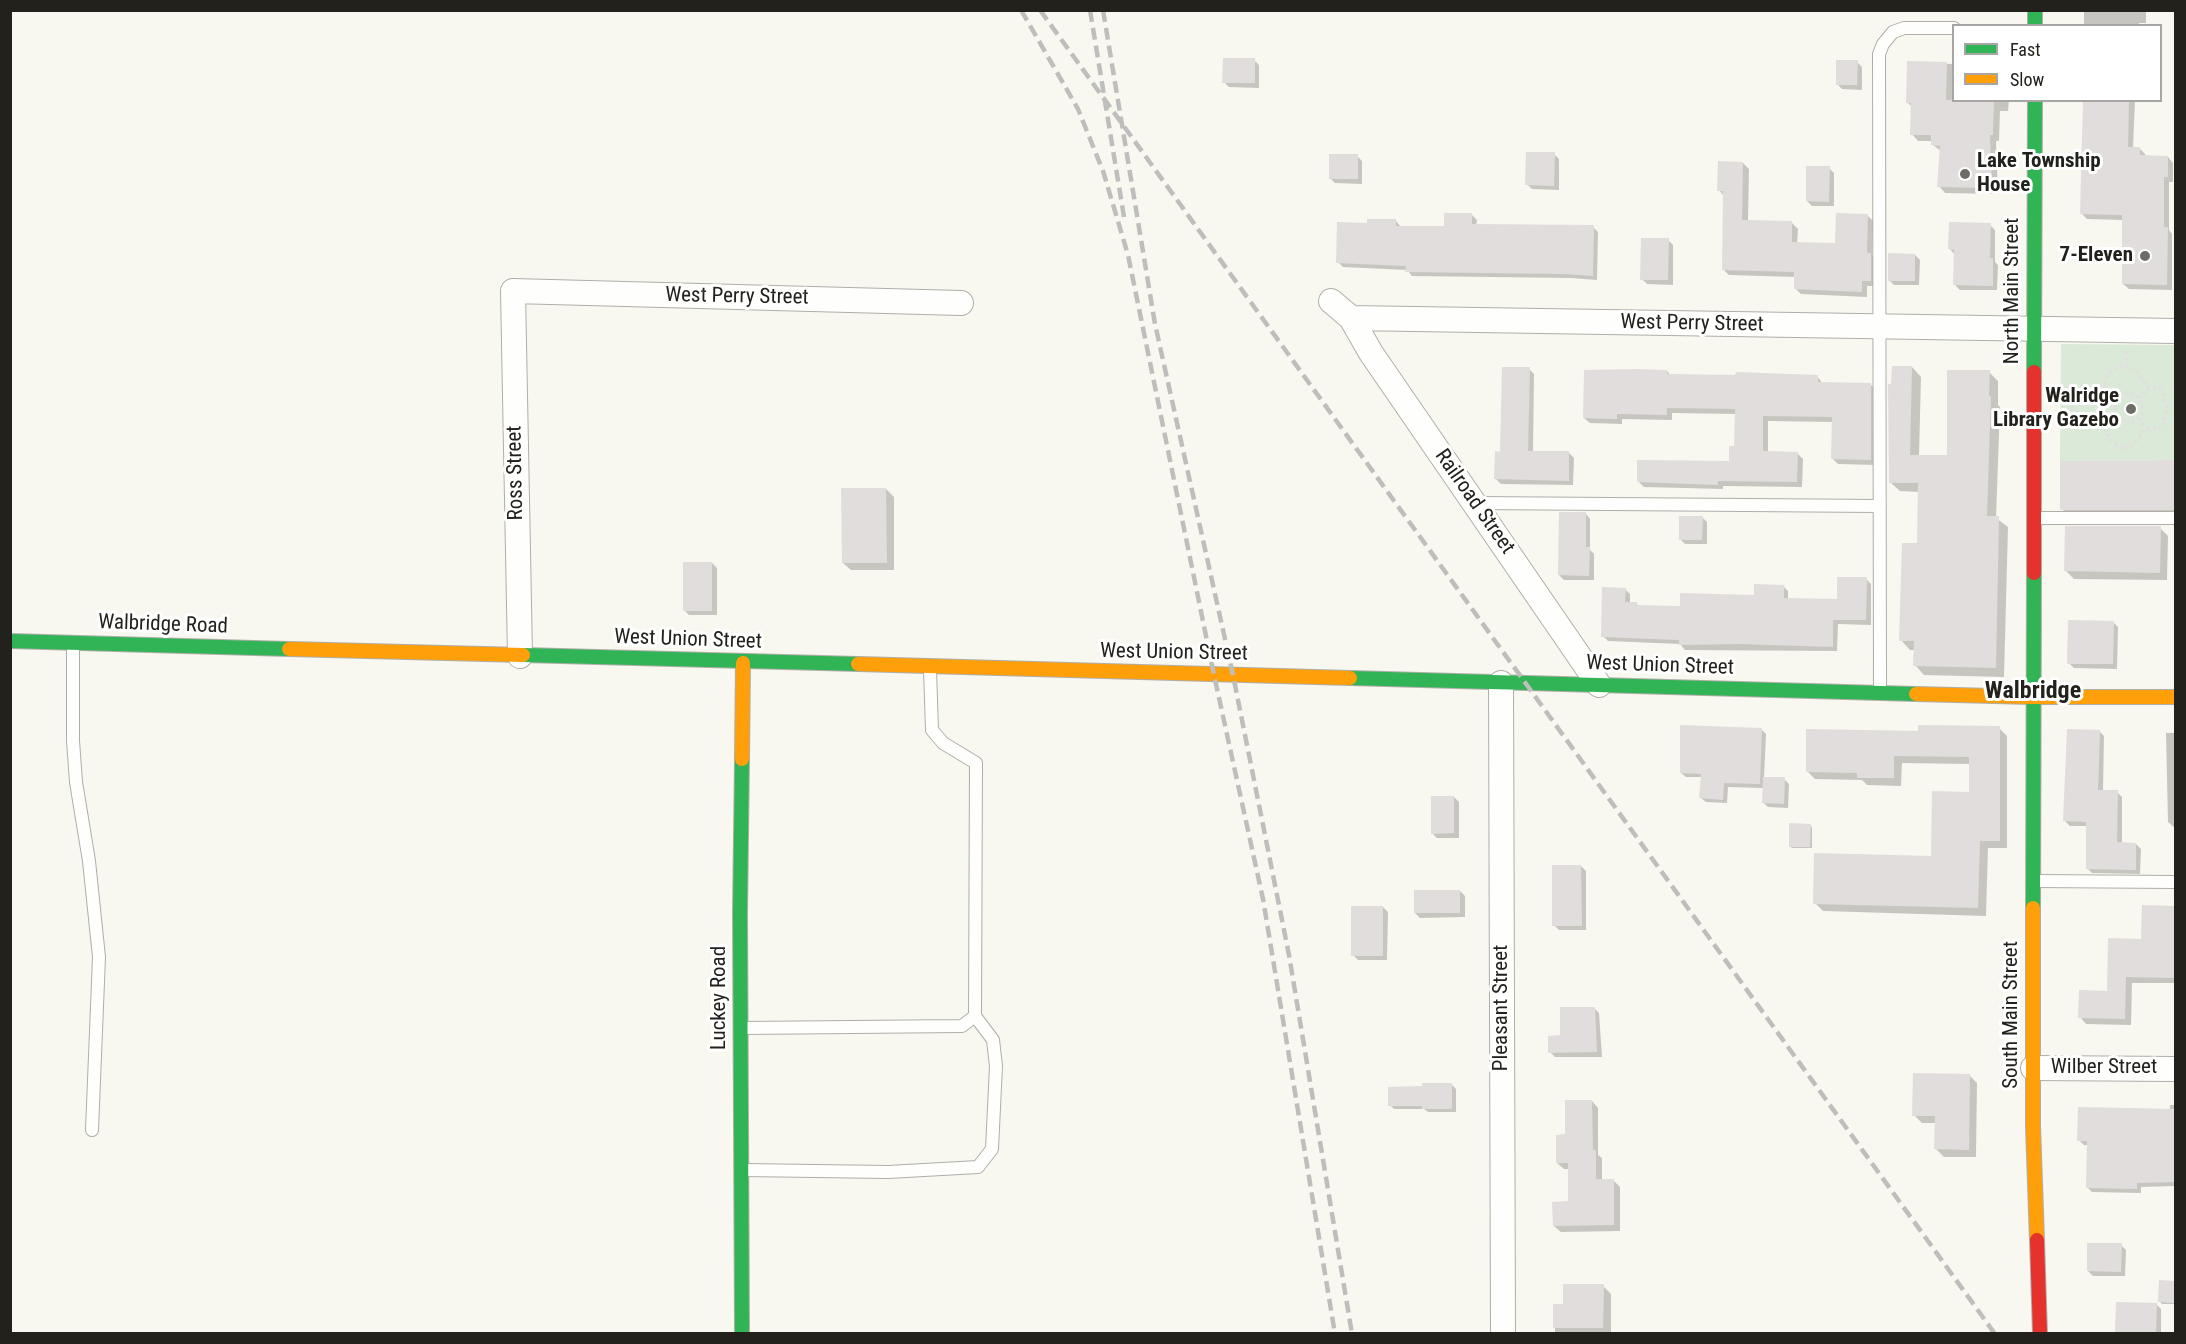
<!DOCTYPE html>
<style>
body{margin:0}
#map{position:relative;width:2186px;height:1344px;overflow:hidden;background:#f8f7f0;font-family:"Roboto Condensed",sans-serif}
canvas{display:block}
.frame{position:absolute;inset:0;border:12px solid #22211c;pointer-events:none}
.legend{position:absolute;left:1952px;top:24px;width:210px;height:78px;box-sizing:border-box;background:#fff;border:2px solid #a7a6a4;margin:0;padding:8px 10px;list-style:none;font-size:18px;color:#22211c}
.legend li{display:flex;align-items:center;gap:12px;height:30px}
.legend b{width:30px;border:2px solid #a7a6a4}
</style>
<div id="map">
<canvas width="2186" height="1344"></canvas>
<div class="frame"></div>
<ul class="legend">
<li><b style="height:8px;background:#30b455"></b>Fast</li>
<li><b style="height:8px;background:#ff9f0a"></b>Slow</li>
</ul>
</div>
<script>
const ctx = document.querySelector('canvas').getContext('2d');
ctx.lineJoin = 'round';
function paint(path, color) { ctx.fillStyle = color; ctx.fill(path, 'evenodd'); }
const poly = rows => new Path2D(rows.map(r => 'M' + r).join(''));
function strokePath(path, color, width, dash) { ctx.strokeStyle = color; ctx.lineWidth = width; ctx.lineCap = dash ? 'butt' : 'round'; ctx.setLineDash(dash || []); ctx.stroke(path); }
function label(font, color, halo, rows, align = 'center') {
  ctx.font = font + ' "Roboto Condensed",sans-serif'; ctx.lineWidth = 6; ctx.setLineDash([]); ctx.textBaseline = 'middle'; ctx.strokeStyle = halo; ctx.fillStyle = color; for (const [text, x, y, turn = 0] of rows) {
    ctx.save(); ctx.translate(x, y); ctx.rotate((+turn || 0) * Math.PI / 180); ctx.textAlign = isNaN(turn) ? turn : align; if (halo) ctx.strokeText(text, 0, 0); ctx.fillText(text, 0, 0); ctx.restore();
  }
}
paint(poly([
 [2061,344,2175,345,2175,460,2060,461]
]), '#dbe9d9');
paint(poly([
 [2084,10,2146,10,2146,23,2139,23,2138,26,2084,26],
 [1254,60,1259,65,1259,88,1229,87,1224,82],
 [1857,62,1862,67,1862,90,1842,89,1837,84],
 [1909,63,1954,64,1954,100,2009,100,2008,111,2000,111,1999,141,1996,141,1998,194,1945,193,1939,186,1941,151,1933,145,1933,141,1918,141,1912,134,1912,107,1908,103],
 [2084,100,2135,100,2133,148,2139,148,2145,154,2145,157,2168,157,2173,163,2173,182,2169,182,2169,230,2172,234,2172,290,2129,289,2123,284,2124,220,2087,219,2081,213],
 [1554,154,1559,159,1559,190,1532,189,1527,184],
 [1357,156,1362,161,1362,184,1335,183,1330,178],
 [1743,163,1749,169,1748,222,1792,223,1798,229,1797,244,1836,245,1867,215,1873,221,1872,256,1876,260,1876,286,1867,286,1867,297,1801,294,1795,288,1796,277,1729,275,1723,269,1724,196,1719,190],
 [1829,168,1834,173,1834,206,1812,206,1807,201],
 [1472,215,1477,220,1476,226,1593,227,1598,232,1597,280,1571,278,1412,276,1407,270,1343,267,1338,262,1368,224,1396,221,1401,227,1446,228],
 [1990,225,1995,230,1995,262,1998,265,1997,290,1960,290,1955,285,1955,255,1950,249],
 [1668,240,1673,245,1673,285,1647,284,1642,279],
 [1915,255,1920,260,1919,285,1894,285,1889,280],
 [1912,367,1921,377,1919,456,1948,457,1989,372,1998,381,1998,405,2000,407,1996,518,2008,527,2004,677,1924,675,1915,665,1915,650,1910,650,1901,640,1919,545,1920,492,1900,491,1890,482,1893,385],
 [1529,369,1534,374,1533,452,1569,453,1574,458,1573,485,1501,484,1496,479,1502,453],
 [1667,371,1671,376,1817,376,1823,384,1871,385,1876,390,1876,465,1838,464,1833,459,1833,422,1768,421,1768,453,1797,453,1803,459,1802,487,1723,486,1723,489,1644,487,1638,481,1730,462,1736,448,1736,414,1672,413,1672,420,1622,419,1622,424,1590,423,1584,418],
 [2062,462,2176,462,2176,519,2071,519,2062,509],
 [886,489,894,497,894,570,851,570,843,563],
 [1586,514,1590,519,1590,550,1594,554,1594,580,1564,580,1559,575],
 [1702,517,1707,522,1707,544,1685,544,1680,539],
 [2160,528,2168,536,2167,580,2074,579,2066,571],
 [712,563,717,568,717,615,689,615,684,610],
 [1866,579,1871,584,1871,625,1838,624,1837,651,1685,650,1680,644,1608,641,1603,636,1625,589,1630,594,1630,604,1637,604,1639,606,1681,607,1755,597,1783,586,1788,591,1788,599,1838,600],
 [2113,622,2118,627,2117,669,2074,668,2069,663],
 [1999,728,2007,736,2007,848,1988,848,1986,916,1823,911,1815,903,1933,858,1970,793,1971,764,1902,763,1901,786,1867,785,1862,780,1815,779,1807,771,1919,733],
 [1761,729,1766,734,1764,778,1784,779,1789,784,1788,808,1768,807,1763,802,1764,788,1728,787,1727,803,1706,802,1701,798,1702,777,1686,777,1681,773],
 [2099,731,2104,736,2103,791,2117,792,2122,797,2122,844,2136,844,2141,849,2140,874,2092,873,2087,868,2088,826,2070,826,2065,821],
 [2166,733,2176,733,2176,829,2168,822],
 [1454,797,1459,802,1459,838,1437,838,1432,833],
 [1810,825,1812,827,1812,848,1792,848,1790,846],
 [1581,866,1586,871,1586,930,1559,930,1554,925],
 [1460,891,1465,896,1465,917,1420,918,1415,913],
 [1383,907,1388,912,1387,960,1358,960,1353,955],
 [2144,907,2176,908,2176,983,2132,983,2131,1025,2086,1024,2080,1017,2109,992,2143,940],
 [1594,1008,1599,1013,1602,1057,1555,1057,1550,1052],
 [1969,1075,1977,1083,1976,1157,1944,1157,1936,1149,1936,1123,1922,1123,1914,1115],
 [1452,1085,1456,1089,1456,1112,1428,1112,1424,1109,1394,1109,1390,1105],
 [1592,1101,1598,1108,1598,1155,1602,1158,1602,1180,1613,1180,1620,1187,1620,1231,1561,1232,1554,1226,1569,1203,1569,1169,1564,1169,1557,1163,1567,1136],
 [2170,1105,2176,1105,2176,1186,2141,1187,2141,1193,2092,1192,2087,1187,2088,1145,2084,1145,2079,1140,2170,1110],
 [2121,1245,2126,1250,2125,1276,2093,1276,2088,1271],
 [2160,1282,2176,1282,2176,1304,2162,1304,2160,1302],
 [1603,1286,1611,1294,1611,1334,1555,1334,1555,1305,1564,1305],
 [2156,1304,2161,1309,2161,1334,2117,1332]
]), '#0003');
paint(poly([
 [1223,58,1255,58,1255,83,1222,83],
 [1836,60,1858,60,1857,85,1836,85],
 [1907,61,1947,62,1946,100,1994,100,1993,135,1990,135,1992,188,1937,187,1940,146,1931,145,1931,135,1910,135,1911,103,1906,103],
 [2083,100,2129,100,2128,147,2140,147,2140,155,2168,156,2168,177,2164,177,2164,227,2168,227,2167,285,2122,284,2122,215,2080,214],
 [1526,152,1555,152,1554,186,1525,185],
 [1329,154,1358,154,1358,179,1329,179],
 [1718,161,1743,162,1742,220,1792,221,1792,242,1835,243,1836,213,1868,214,1867,253,1871,253,1871,281,1862,281,1862,292,1794,289,1794,272,1722,270,1723,191,1717,191],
 [1806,166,1830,166,1829,202,1806,201],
 [1444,213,1472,213,1472,224,1594,225,1593,276,1565,274,1405,272,1406,266,1336,263,1337,222,1367,223,1367,219,1396,219,1396,226,1444,226],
 [1949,222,1991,223,1990,258,1993,258,1993,286,1953,285,1954,250,1948,249],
 [1641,238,1669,238,1668,280,1640,280],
 [1888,253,1915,254,1915,281,1888,281],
 [1892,366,1912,366,1910,455,1947,455,1947,370,1990,370,1989,396,1991,396,1987,516,1999,516,1996,668,1913,666,1914,641,1899,641,1902,543,1917,543,1918,483,1889,483,1888,384,1891,384],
 [1502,367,1530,367,1528,451,1569,451,1569,481,1494,479,1495,451,1500,452],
 [1636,369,1667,370,1667,374,1735,375,1736,372,1818,375,1818,382,1871,383,1871,460,1831,459,1832,417,1763,416,1763,451,1798,452,1797,482,1718,481,1718,485,1637,482,1637,460,1729,461,1729,446,1734,446,1735,409,1667,408,1667,415,1617,414,1617,419,1583,418,1584,370],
 [2175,460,2175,510,2060,510,2060,461],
 [841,488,886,488,887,563,842,563],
 [1559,512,1586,512,1586,547,1590,547,1589,576,1558,575],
 [1679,516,1703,516,1702,540,1679,540],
 [2065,526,2161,526,2160,573,2064,571],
 [683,562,712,562,712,611,683,611],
 [1837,577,1867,577,1866,620,1833,620,1833,647,1740,644,1679,645,1679,640,1601,637,1602,587,1626,588,1625,602,1637,602,1637,605,1680,606,1680,593,1754,595,1754,584,1784,585,1784,598,1837,599],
 [2068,620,2114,621,2113,664,2067,664],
 [1680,725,1762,728,1760,784,1724,783,1723,800,1699,798,1701,774,1680,773],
 [1918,725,2000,726,2000,841,1980,841,1978,908,1813,904,1814,853,1931,856,1932,791,1969,792,1969,757,1894,756,1894,778,1857,778,1857,773,1806,772,1806,729,1918,731],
 [2067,729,2100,730,2098,790,2118,790,2117,842,2136,843,2136,870,2086,869,2086,822,2063,821],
 [1763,777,1785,777,1784,804,1762,803],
 [1431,796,1454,796,1454,833,1431,834],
 [1789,823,1811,824,1810,847,1789,847],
 [1552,865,1581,865,1582,926,1552,926],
 [1414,890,1460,890,1460,913,1414,913],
 [2142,905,2175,906,2175,978,2126,977,2125,1019,2078,1018,2079,990,2107,991,2108,938,2141,939],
 [1351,906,1383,906,1383,956,1351,956],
 [1560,1007,1595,1007,1597,1052,1548,1053,1548,1036,1560,1035],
 [1913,1073,1970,1074,1969,1150,1934,1149,1935,1116,1912,1116],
 [1422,1083,1452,1083,1452,1109,1422,1109,1422,1106,1388,1106,1388,1087,1422,1086],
 [1565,1100,1592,1100,1593,1150,1596,1150,1596,1179,1614,1179,1614,1225,1553,1226,1552,1202,1568,1201,1568,1163,1556,1163,1556,1135,1565,1134],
 [2078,1107,2175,1109,2175,1182,2137,1183,2137,1189,2086,1188,2087,1141,2077,1141],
 [2087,1243,2122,1243,2121,1272,2087,1271],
 [2159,1280,2175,1281,2175,1303,2158,1302],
 [1563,1284,1604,1284,1603,1328,1553,1328,1553,1304,1563,1304],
 [2116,1302,2157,1303,2156,1333,2115,1333]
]), '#e0dddc');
const lane = poly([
 [1475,503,1880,506],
 [2035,518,2176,518],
 [73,644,73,741,76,782,89,861,99,957,92,1130],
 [1880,692,1879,54,1883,44,1893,32,1904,28,1954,28],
 [2034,881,2176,882],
 [742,1028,962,1026,975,1016,976,763,943,743,932,730,930,669],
 [743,1170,888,1172,978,1167,992,1149,996,1066,993,1040,975,1016]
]);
const street = poly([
 [1331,301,1351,318,1371,353,1599,685],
 [1351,318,2176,331],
 [520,656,513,291,961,303],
 [1501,683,1503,1334],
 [2033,1068,2176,1069]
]);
const fast = poly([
 [2035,10,2035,26],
 [2034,372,2035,100],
 [10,641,289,649],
 [523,655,858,664],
 [1350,678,1916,694],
 [742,759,740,912,742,1334],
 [2033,908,2034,573]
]);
const slow = poly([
 [289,649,523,655],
 [858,664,1350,678],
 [1916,694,2033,697,2176,697],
 [742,759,743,663],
 [2033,908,2033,1126,2037,1240]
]);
const jam = poly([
 [2034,573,2034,372],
 [2037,1240,2040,1334]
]);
strokePath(lane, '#afaea9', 14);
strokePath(street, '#afaea9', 26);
strokePath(fast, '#afaea9', 16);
strokePath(slow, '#afaea9', 16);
strokePath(jam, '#afaea9', 16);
strokePath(poly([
 [2126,366,2136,370,2148,386,2161,390,2167,408,2164,424,2159,429,2146,429,2134,443,2125,449,2112,442,2106,430,2100,425,2083,423,2078,420,2074,408,2080,395,2086,392,2096,394,2103,389,2107,376,2114,369,2126,366],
 [2126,366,2127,351],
 [2105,385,2119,398],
 '2115 408a14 14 0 1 1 28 0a14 14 0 1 1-28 0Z',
 [2139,398,2150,387],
 [2139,418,2146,429],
 [2106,430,2119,418]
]), '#e0e0dd', 4, [3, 3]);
strokePath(lane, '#fefefd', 12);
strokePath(street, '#fefefd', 24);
strokePath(fast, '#30b455', 14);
strokePath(slow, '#ff9f0a', 14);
strokePath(jam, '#e5322d', 14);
strokePath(poly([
 [1021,10,1078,109,1103,171,1128,255,1214,675,1263,899,1335,1334],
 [1040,10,1995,1334],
 [1090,10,1124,217],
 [1103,10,1155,324,1233,675,1289,955,1352,1334]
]), '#bebebc', 4.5, [12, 6]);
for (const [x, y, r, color] of [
 [1965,174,6,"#6d6c66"],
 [2145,256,6,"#6d6c66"],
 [2131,409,6,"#6d6c66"]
]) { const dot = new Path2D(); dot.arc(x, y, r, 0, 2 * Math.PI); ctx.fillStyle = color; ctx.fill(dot); strokePath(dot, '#fff', 2); }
label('bold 21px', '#22211c', '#fff', [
 ["Lake Township",1977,162,"left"],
 ["House",1977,186,"left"],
 ["7-Eleven",2133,256],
 ["Walridge",2119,397],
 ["Library Gazebo",2119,421]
], 'right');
label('21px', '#22211c', '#fff', [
 ["North Main Street",2013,291,-90],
 ["West Perry Street",737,297,1],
 ["West Perry Street",1692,324,1],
 ["Ross Street",516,473,-91],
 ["Railroad Street",1474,502,55],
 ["Walbridge Road",163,625,2],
 ["West Union Street",688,640,2],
 ["West Union Street",1174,653,1],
 ["West Union Street",1660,666,2],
 ["Luckey Road",720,998,-90],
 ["Pleasant Street",1502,1008,-90],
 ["South Main Street",2012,1015,-90],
 ["Wilber Street",2104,1068]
]);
label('bold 24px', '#22211c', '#fff', [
 ["Walbridge",2033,692]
]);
</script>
